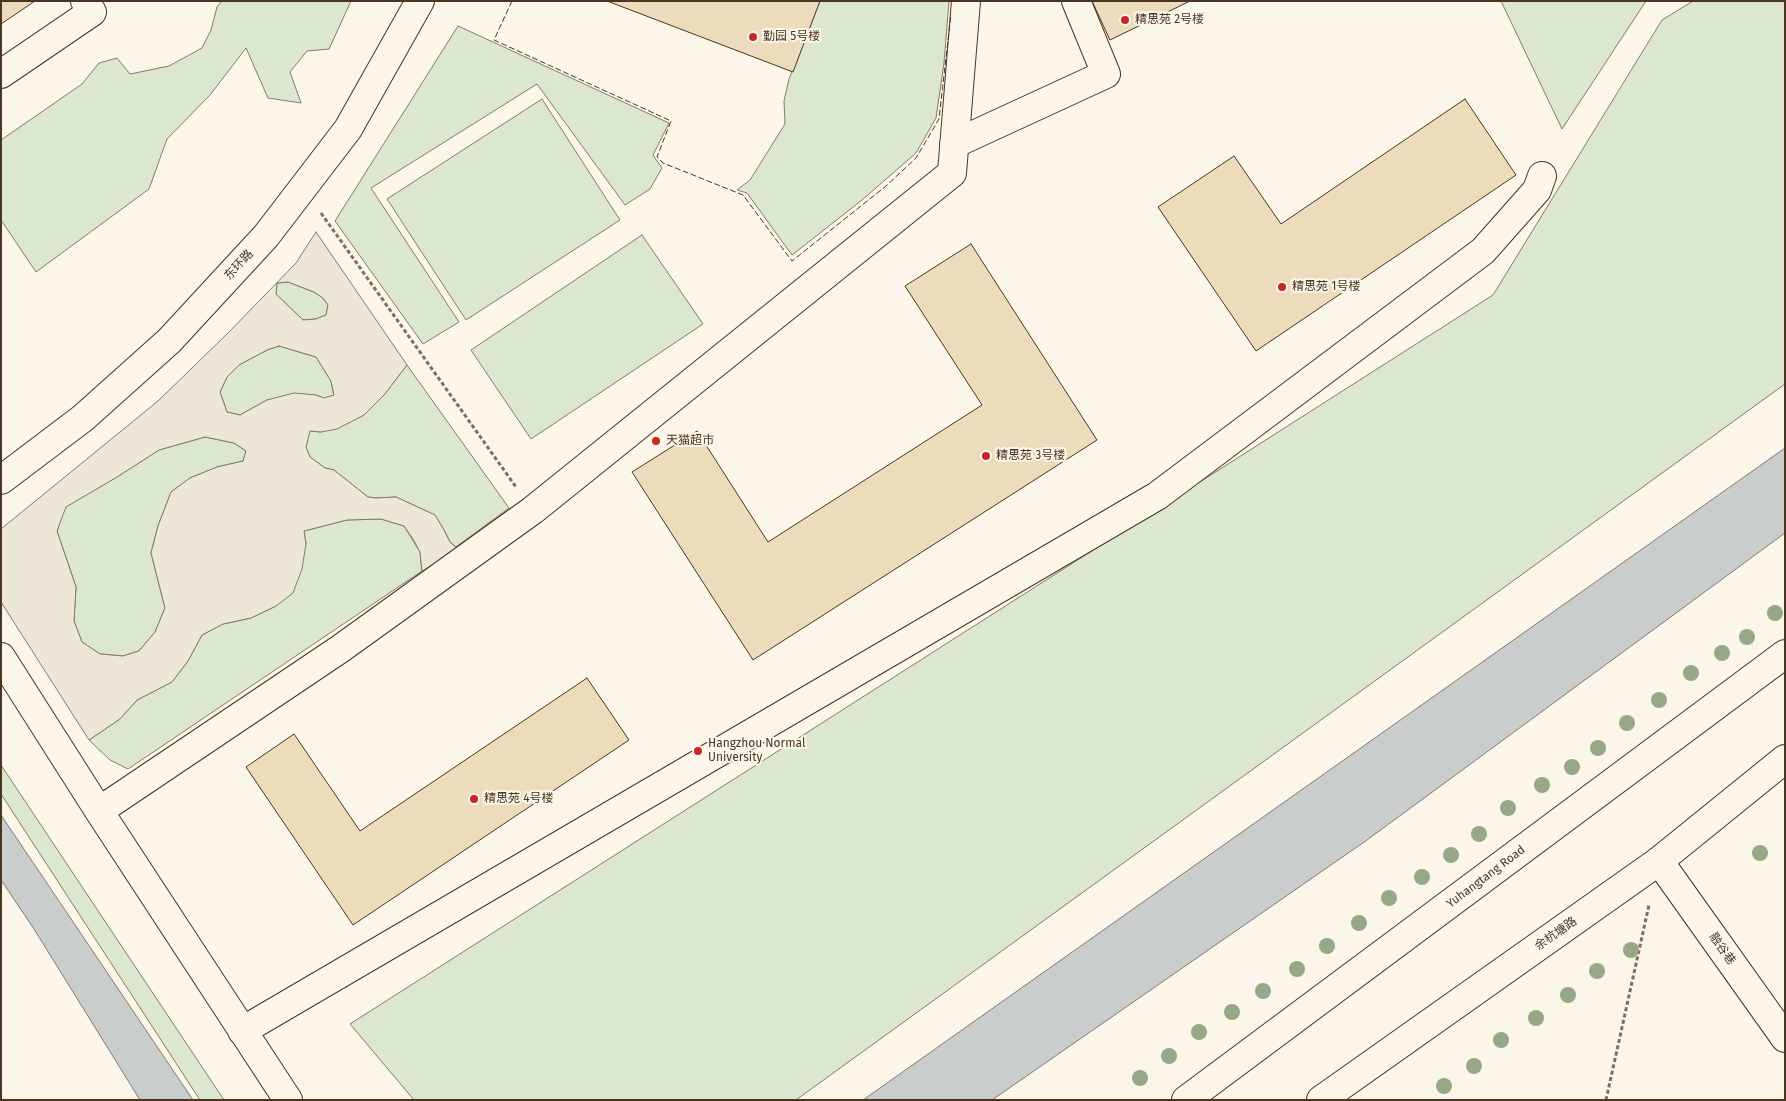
<!DOCTYPE html>
<meta charset="utf-8">
<style>
body{margin:0}
#map{position:relative;width:1786px;height:1101px;overflow:hidden;background:#fbf6e9;font-family:"Fira Sans",sans-serif}
canvas{display:block}
.frame{position:absolute;inset:0;border:2px solid #4a3520;pointer-events:none}
</style>
<div id="map">
<canvas width="1786" height="1101"></canvas>
<div class="frame"></div>
</div>
<script>
const ctx = document.querySelector('canvas').getContext('2d');
ctx.lineJoin = 'round';
function paint(path, color) { ctx.fillStyle = color; ctx.fill(path, 'evenodd'); }
const poly = rows => new Path2D(rows.map(r => 'M' + r).join(''));
function strokePath(path, color, width, dash) { ctx.strokeStyle = color; ctx.lineWidth = width; ctx.lineCap = dash ? 'butt' : 'round'; ctx.setLineDash(dash || []); ctx.stroke(path); }
function label(font, color, halo, rows, align = 'center') {
  ctx.font = font + ' "Fira Sans","Noto Sans SC",sans-serif'; ctx.lineWidth = 4; ctx.setLineDash([]); ctx.textBaseline = 'middle'; ctx.strokeStyle = halo; ctx.fillStyle = color; for (const [text, x, y, turn = 0] of rows) {
    ctx.save(); ctx.translate(x, y); ctx.rotate((+turn || 0) * Math.PI / 180); ctx.textAlign = isNaN(turn) ? turn : align; if (halo) ctx.strokeText(text, 0, 0); ctx.fillText(text, 0, 0); ctx.restore();
  }
}
const green = poly([
 [222,1,351,1,329,49,307,51,290,72,301,103,268,98,246,48,210,95,167,139,149,189,36,272,1,220,1,140,82,84,99,63,117,58,130,74,169,66,202,48,211,30,217,7,222,1],
 [820,1,949,1,944,63,936,118,916,153,862,200,792,255,747,193,737,190,750,180,785,124,784,101,789,79,820,1],
 [1501,1,1646,1,1562,129,1501,1],
 [1693,1,1785,1,1785,384,796,1100,414,1100,350,1024,1493,295,1662,20,1693,1],
 [458,26,669,123,653,155,662,168,650,189,625,205,537,84,371,188,459,322,423,344,335,221,458,26],
 [542,99,620,220,466,320,387,199,542,99],
 [642,235,703,324,531,439,471,350,642,235],
 [288,282,314,292,323,298,328,305,326,315,316,319,303,320,276,294,277,283,288,282],
 [279,346,316,357,331,381,334,396,324,398,316,395,267,400,240,415,227,412,220,392,227,377,239,365,267,350,279,346],
 [407,365,509,508,456,547,450,542,444,530,435,515,396,497,376,498,368,497,334,470,325,468,310,457,306,447,309,431,321,432,364,415,384,395,407,365],
 [205,437,234,443,246,451,243,461,217,467,190,478,171,492,158,526,151,553,165,608,155,632,139,651,123,656,100,654,82,642,74,621,76,587,57,531,65,507,117,477,159,450,205,437],
 [381,519,404,526,420,552,422,571,128,769,110,760,89,740,120,719,137,700,172,682,188,661,202,635,223,624,251,618,276,606,306,544,304,531,347,520,381,519],
 [1,765,224,1100,200,1100,1,794,1,765]
]);
paint(green, '#dce7d0');
strokePath(green, '#887966', 1);
const parking = poly([
 [316,232,407,365,384,395,364,415,337,429,321,432,310,431,306,447,310,457,325,468,334,470,368,497,376,498,396,497,435,515,444,530,450,542,459,550,422,571,420,552,413,539,404,526,381,519,347,520,304,531,306,544,302,569,293,593,276,606,251,618,223,624,202,635,188,661,172,682,137,700,120,719,89,740,1,602,1,529,158,401,228,333,296,263,316,232],
 [288,282,314,292,323,298,328,305,326,315,316,319,303,320,276,294,277,283,288,282],
 [279,346,316,357,331,381,334,395,324,398,316,395,294,393,267,400,240,415,227,412,220,392,227,377,239,365,267,350,279,346],
 [205,437,234,443,246,451,243,461,217,467,190,478,171,492,158,526,151,553,165,608,155,632,139,651,123,656,100,654,82,642,74,621,76,587,57,531,66,507,117,477,159,450,205,437]
]);
paint(parking, '#ede7d9');
strokePath(parking, '#887966', 1);
const water = poly([
 [1785,448,1785,533,1367,840,992,1100,863,1100,1785,448],
 [1,815,193,1100,140,1100,34,929,1,880,1,815]
]);
paint(water, '#c9cecd');
strokePath(water, '#887966', 1);
const building = poly([
 [1,1,35,1,1,24,1,1],
 [607,1,820,1,793,72,607,1],
 [1092,1,1190,1,1110,40,1092,1],
 [1465,99,1516,175,1256,351,1158,207,1234,156,1281,224,1465,99],
 [971,244,1097,440,753,660,632,472,697,431,768,542,982,405,905,286,971,244],
 [587,678,629,740,353,925,246,767,294,734,360,831,587,678]
]);
paint(building, '#ecdcbc');
strokePath(building, '#4a3520', 1);
const minor = poly([
 [1,74,92,12,85,1],
 [954,144,1106,74,1076,1],
 [1,480,83,418,169,341,266,236,348,129,420,1],
 [1,657,99,811,288,1100],
 [99,811,340,649,533,510,952,173,966,1],
 [1659,861,1785,1038],
 [242,1031,1157,496,1483,251,1537,190,1542,176]
]);
const major = poly([
 [1186,1100,1785,654],
 [1321,1100,1659,861,1785,759]
]);
strokePath(minor, '#4a3520', 30);
strokePath(major, '#4a3520', 30);
strokePath(poly([
 [321,213,516,487],
 [1606,1100,1649,905]
]), '#7f6f5c', 3, [4, 2.5]);
strokePath(minor, '#fbf6e9', 28);
strokePath(major, '#fbf6e9', 28);
strokePath(poly([
 [512,1,494,40,671,121,657,157,663,163,743,195,792,261,886,186,916,158,939,119,951,14]
]), '#4a3520', 1, [6, 2.5]);
ctx.fillStyle = '#96a887';
for (const [x, y] of [
 [1775,613],
 [1747,637],
 [1722,653],
 [1691,673],
 [1659,700],
 [1627,723],
 [1598,748],
 [1572,767],
 [1542,785],
 [1508,808],
 [1479,834],
 [1760,853],
 [1451,855],
 [1422,877],
 [1389,898],
 [1359,923],
 [1327,946],
 [1631,950],
 [1297,969],
 [1597,971],
 [1263,991],
 [1568,995],
 [1232,1012],
 [1536,1018],
 [1199,1032],
 [1501,1040],
 [1169,1056],
 [1474,1066],
 [1140,1078],
 [1444,1086]
]) { ctx.beginPath(); ctx.arc(x, y, 8, 0, 2 * Math.PI); ctx.fill(); }
for (const [x, y, r, color] of [
 [1125,20,5,"#c62828"],
 [753,37,5,"#c62828"],
 [1282,287,5,"#c62828"],
 [656,441,5,"#c62828"],
 [986,456,5,"#c62828"],
 [698,751,5,"#c62828"],
 [474,799,5,"#c62828"]
]) { const dot = new Path2D(); dot.arc(x, y, r, 0, 2 * Math.PI); ctx.fillStyle = color; ctx.fill(dot); strokePath(dot, '#fbf6e9', 2); }
label('12px', '#4a3520', '#fbf6e9', [
 ["精思苑 2号楼",1135,20],
 ["勤园 5号楼",763,37],
 ["精思苑 1号楼",1292,287],
 ["天猫超市",666,441],
 ["精思苑 3号楼",996,456],
 ["Hangzhou Normal",708,744],
 ["University",708,758],
 ["精思苑 4号楼",484,799]
], 'left');
label('12px', '#4a3520', '#fbf6e9', [
 ["东环路",239,265,-47],
 ["Yuhangtang Road",1486,877,-37],
 ["余杭塘路",1556,934,-35],
 ["融谷巷",1722,949,55]
]);
</script>
